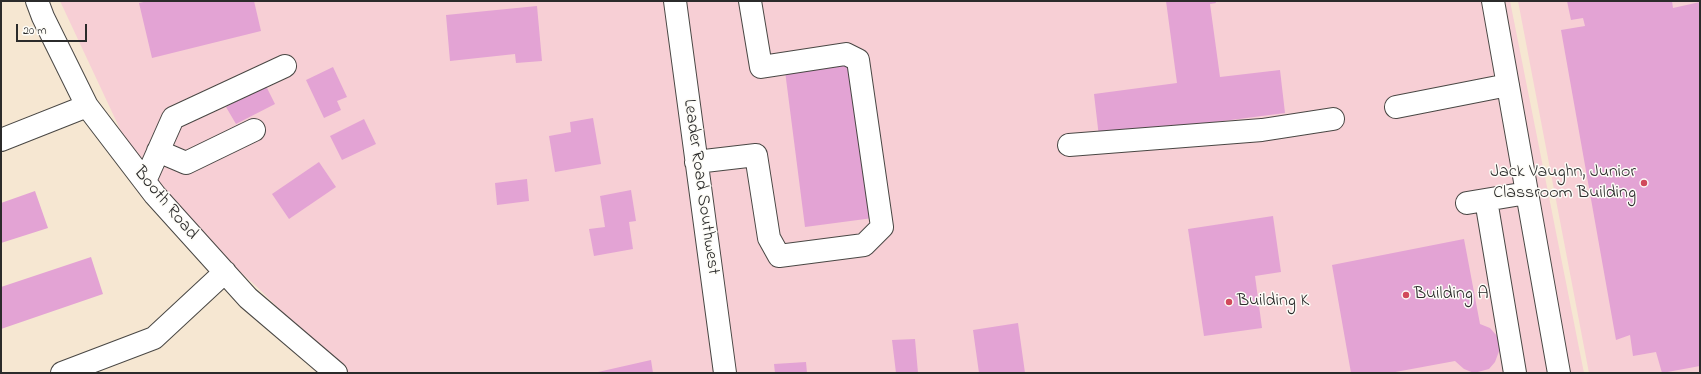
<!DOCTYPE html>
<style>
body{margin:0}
#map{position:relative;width:1701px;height:374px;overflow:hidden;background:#f6e7d2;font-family:"Indie Flower",sans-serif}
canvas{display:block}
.frame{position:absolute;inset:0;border:2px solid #2b2b2b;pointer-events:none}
.scale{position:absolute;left:16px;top:24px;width:71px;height:18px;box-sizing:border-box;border:2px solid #2b2b2b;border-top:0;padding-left:5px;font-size:12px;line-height:14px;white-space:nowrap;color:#2b2b2b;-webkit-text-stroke:3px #fdfcf7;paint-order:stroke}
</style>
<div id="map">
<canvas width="1701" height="374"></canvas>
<div class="frame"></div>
<div class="scale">20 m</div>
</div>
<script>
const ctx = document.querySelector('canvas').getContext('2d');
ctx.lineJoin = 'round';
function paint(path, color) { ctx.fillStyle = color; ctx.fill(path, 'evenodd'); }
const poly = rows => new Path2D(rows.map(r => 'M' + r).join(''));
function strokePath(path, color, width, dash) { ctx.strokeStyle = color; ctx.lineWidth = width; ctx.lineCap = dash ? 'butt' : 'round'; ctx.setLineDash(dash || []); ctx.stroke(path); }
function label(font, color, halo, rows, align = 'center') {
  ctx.font = font + ' "Indie Flower",sans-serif'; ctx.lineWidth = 3; ctx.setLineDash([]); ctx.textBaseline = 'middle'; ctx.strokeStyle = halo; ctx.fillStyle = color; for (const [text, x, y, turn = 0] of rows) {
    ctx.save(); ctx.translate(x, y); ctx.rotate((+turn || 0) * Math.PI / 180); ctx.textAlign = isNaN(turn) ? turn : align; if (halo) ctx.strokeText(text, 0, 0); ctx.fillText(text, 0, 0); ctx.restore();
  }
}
paint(poly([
 [60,1,1510,1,1584,373,344,373,256,286,149,191],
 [1518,1,1700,1,1700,373,1589,373]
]), '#f7cfd5');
paint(poly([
 [148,1,254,1,261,31,152,58,139,3],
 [1166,1,1215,1,1216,3,1210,4,1220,77,1280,70,1285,113,1099,137,1094,94,1177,83],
 [1567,1,1672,1,1673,8,1700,2,1700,366,1662,373,1656,352,1633,356,1630,335,1616,340,1561,30,1585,26,1583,18,1571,20],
 [537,6,542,61,516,63,515,54,450,61,446,15],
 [851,62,873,218,805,227,785,71],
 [333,67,347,97,337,101,341,110,324,118,306,80],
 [266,86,275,104,236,124,226,107],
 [593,118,601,164,555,172,549,136,571,132,570,122],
 [364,119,376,144,342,160,330,136],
 [319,162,336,187,289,219,272,194],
 [527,179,529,201,497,205,495,183],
 [631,190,636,221,629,222,633,249,594,256,589,229,605,227,600,196],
 [35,191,48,228,1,243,1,203],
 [1273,216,1281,272,1255,276,1262,328,1204,336,1188,229],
 [1464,239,1480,324,1490,328,1497,336,1501,346,1495,362,1489,369,1474,373,1464,369,1455,361,1390,373,1351,373,1332,265],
 [91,257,103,294,1,329,1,287],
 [1018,323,1025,373,979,373,973,330],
 [915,339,918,373,896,373,892,340],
 [651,360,653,373,598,373,598,372],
 [806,362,807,373,775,373,774,364]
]), '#e3a3d4');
const minor = poly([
 [37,1,43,17,87,106,155,195,248,298,336,373],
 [675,1,725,373],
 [1493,1,1559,373],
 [1396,107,1508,85],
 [1,140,87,106],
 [1069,145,1262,130,1333,119],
 [158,151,186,163,254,130],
 [696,162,756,155,769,238,779,256,864,245,882,227,858,60,846,54,761,67,750,1],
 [145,181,173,118,285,66],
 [1486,200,1515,373],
 [1467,203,1527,193],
 [62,373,154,338,225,272]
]);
strokePath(minor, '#494744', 24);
strokePath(minor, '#fff', 22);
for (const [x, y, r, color] of [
 [1644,183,4,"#d1495b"],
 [1406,295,4,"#d1495b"],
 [1229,302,4,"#d1495b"]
]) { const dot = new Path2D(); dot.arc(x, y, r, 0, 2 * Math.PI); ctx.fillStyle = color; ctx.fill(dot); strokePath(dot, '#fdfcf7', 1.5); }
label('18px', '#2b2b2b', '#fdfcf7', [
 ["Jack Vaughn, Junior",1636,173,"right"],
 ["Classroom Building",1636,194,"right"],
 ["Building A",1414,295],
 ["Building K",1237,302]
], 'left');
label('18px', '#2b2b2b', '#fdfcf7', [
 ["Leader Road Southwest",700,187,82],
 ["Booth Road",165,204,50]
]);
</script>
